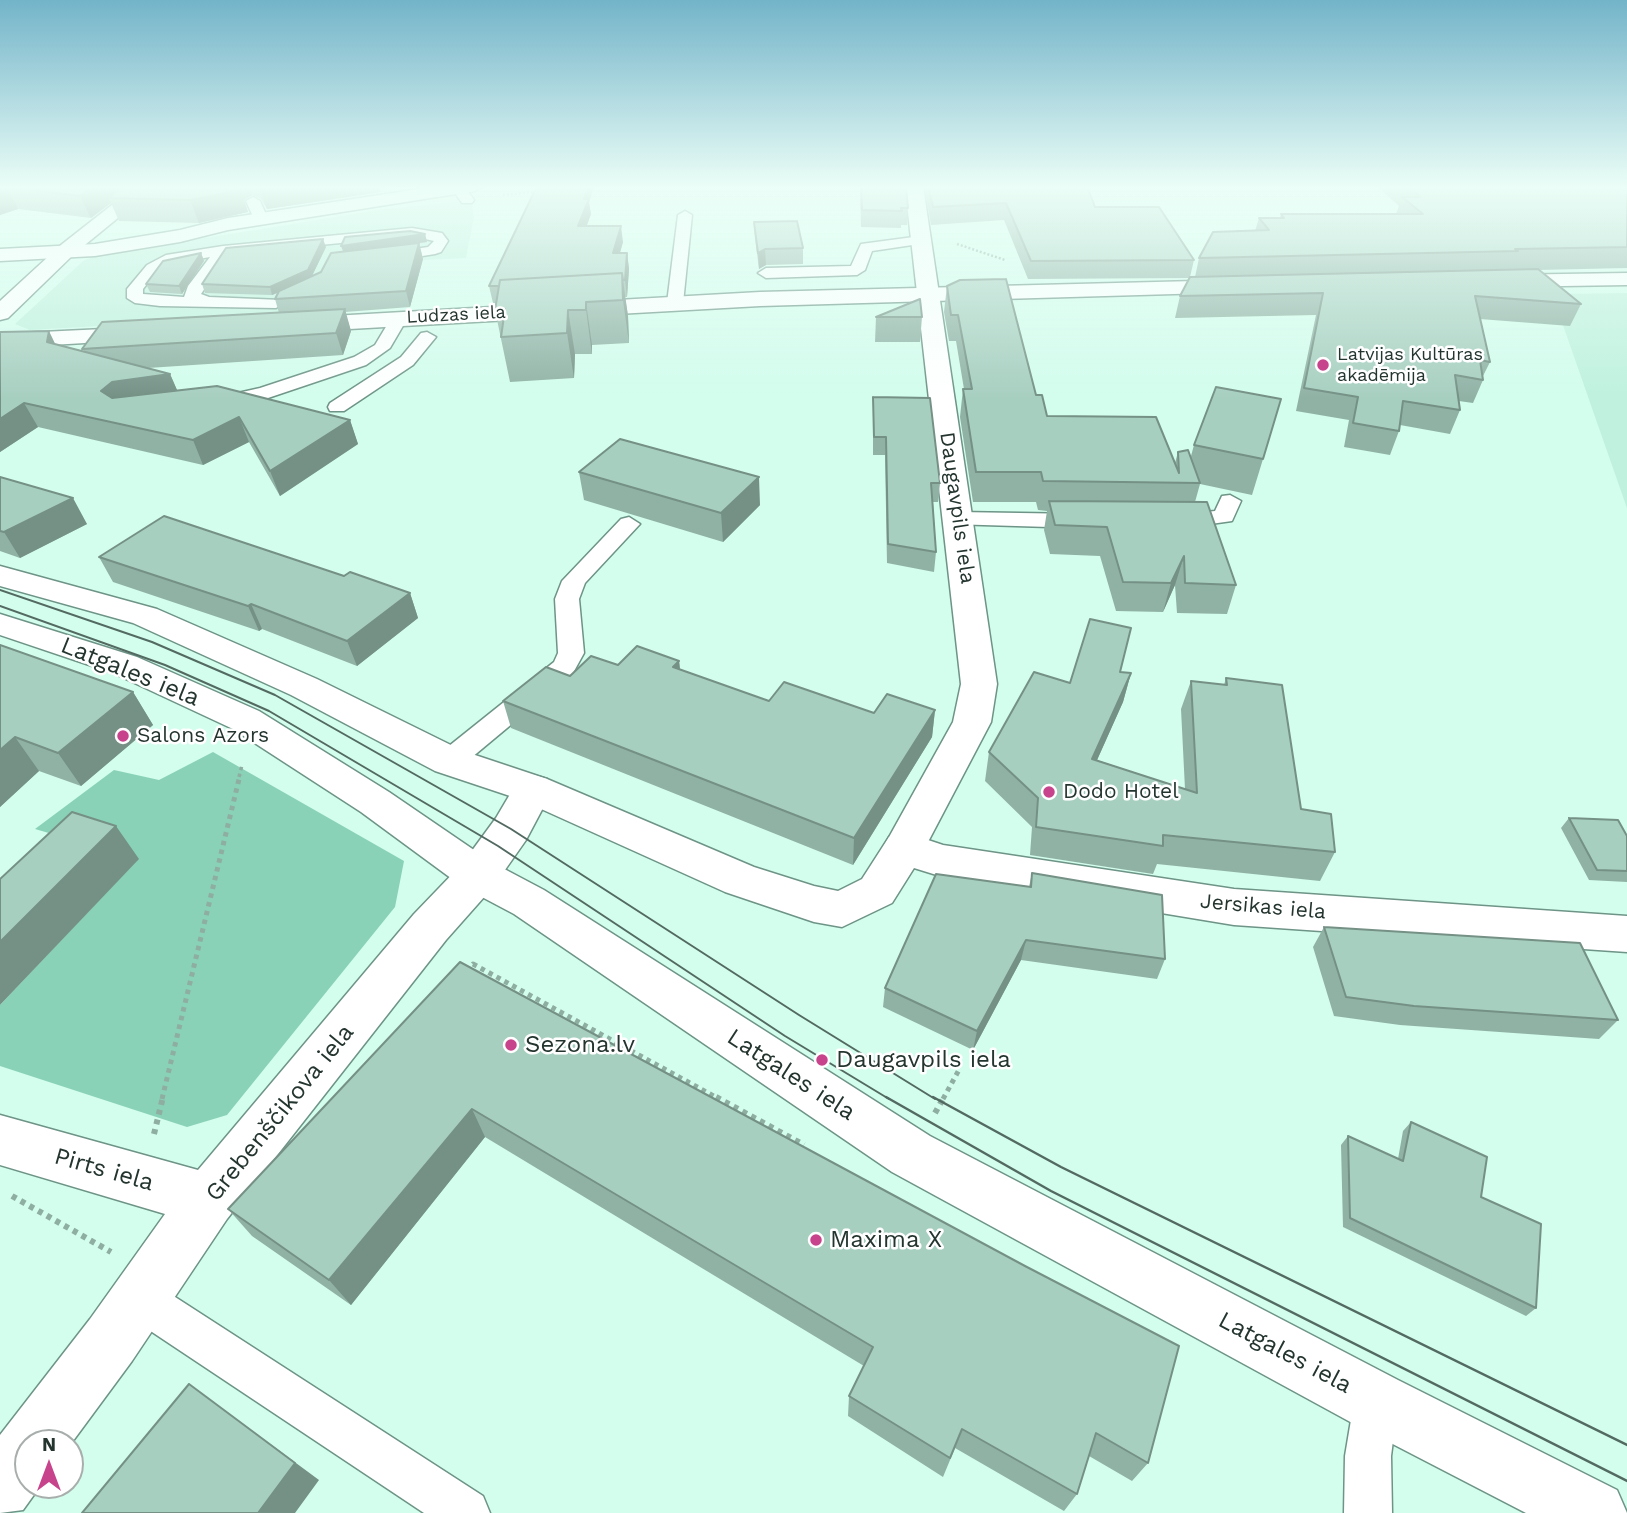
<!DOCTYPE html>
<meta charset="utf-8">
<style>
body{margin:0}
#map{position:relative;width:1627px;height:1513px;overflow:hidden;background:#d3fded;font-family:"Work Sans",sans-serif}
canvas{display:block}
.north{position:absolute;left:14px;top:1429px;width:70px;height:70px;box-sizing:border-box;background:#fff;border:2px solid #a7aeac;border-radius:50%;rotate:0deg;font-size:19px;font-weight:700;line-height:28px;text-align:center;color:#24352f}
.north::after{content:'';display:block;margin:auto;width:24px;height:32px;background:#c7448c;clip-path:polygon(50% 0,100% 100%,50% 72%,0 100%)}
</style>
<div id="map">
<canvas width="1627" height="1513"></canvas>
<div class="north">N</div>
</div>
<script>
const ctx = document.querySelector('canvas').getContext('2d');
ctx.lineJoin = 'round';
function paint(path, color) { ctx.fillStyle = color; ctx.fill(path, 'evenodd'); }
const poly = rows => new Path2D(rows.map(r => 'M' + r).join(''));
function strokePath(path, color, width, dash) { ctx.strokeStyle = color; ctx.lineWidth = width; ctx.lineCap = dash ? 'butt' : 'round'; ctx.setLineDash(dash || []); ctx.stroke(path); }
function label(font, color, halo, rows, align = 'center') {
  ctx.font = font + ' "Work Sans",sans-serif'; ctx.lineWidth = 5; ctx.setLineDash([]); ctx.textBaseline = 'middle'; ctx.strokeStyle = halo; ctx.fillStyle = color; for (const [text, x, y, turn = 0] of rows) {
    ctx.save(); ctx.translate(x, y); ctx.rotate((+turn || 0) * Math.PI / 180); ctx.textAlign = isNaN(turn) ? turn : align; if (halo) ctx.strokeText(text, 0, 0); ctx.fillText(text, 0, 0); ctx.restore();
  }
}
paint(poly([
 [471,200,474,217,466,258,360,263,344,312,30,330,15,324,83,261,94,256,378,210],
 [1627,293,1627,508,1552,294]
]), '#bff1de');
paint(poly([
 [213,752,404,861,395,907,227,1115,187,1127,0,1066,0,1005,138,859,35,829,114,770,159,780]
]), '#89d2b8');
const lane = poly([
 [454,186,464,186,474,200,472,203,462,203,452,189,454,186],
 [253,197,260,201,268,219,266,222,254,219,246,201,253,197],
 [685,211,692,215,683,303,675,308,667,303,678,215,685,211],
 [412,228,442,233,448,241,441,252,435,254,385,262,377,257,380,254,428,247,434,241,412,236,228,254,201,294,209,297,282,300,284,303,276,308,160,306,135,303,127,298,127,289,147,265,166,255,223,246,412,228],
 [210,257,188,286,184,297,143,294,143,289,157,271,170,264,210,257],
 [921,236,926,237,926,243,872,251,865,270,857,275,766,278,758,273,766,268,851,266,861,244,921,236],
 [399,314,407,319,390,348,366,365,265,399,218,409,209,403,211,399,260,388,354,357,375,345,393,315,399,314],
 [427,332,436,337,413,365,344,411,330,411,328,407,330,403,401,357,421,333,427,332],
 [1230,495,1241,501,1232,521,1175,529,1164,522,1175,515,1215,511,1222,496,1230,495],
 [958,512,1082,514,1093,521,1082,528,950,524,947,519,950,514,958,512],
 [629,517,640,524,585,583,579,599,584,653,573,673,459,768,449,771,439,768,435,761,439,754,554,662,558,653,555,599,562,581,621,519,629,517],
 [140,1278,155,1284,483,1496,490,1513,424,1513,125,1314,119,1299,125,1284,140,1278],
 [1376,1380,1392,1386,1398,1402,1391,1456,1392,1513,1344,1513,1345,1456,1354,1402,1360,1386,1376,1380]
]);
const street = poly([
 [136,186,157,186,75,253,8,318,0,320,0,301,61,245,136,186],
 [905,186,923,186,997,684,991,722,919,859,904,864,889,859,883,848,953,722,961,684,905,186],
 [533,775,547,779,553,789,526,840,493,887,446,940,227,1219,132,1361,70,1445,28,1443,28,1485,41,1485,23,1510,0,1513,0,1435,90,1319,165,1214,0,1165,0,1115,198,1170,414,914,463,863,496,818,519,779,533,775]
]);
const secondary = poly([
 [439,186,484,186,475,191,228,230,180,242,95,256,0,261,0,249,95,244,180,230,228,218,439,186],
 [1627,273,1627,285,1499,287,1488,281,1499,275,1627,273],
 [1235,280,1246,287,1243,292,760,306,296,332,288,330,284,325,288,320,296,318,760,292,1235,280],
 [145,327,153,329,157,334,153,339,0,348,0,334,145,327],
 [0,566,157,609,317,679,463,751,547,779,754,867,814,886,838,891,862,879,889,837,904,832,943,845,1234,889,1627,916,1627,952,1234,925,943,877,914,868,892,903,842,927,814,922,725,892,519,799,435,771,291,695,133,623,0,586,0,566],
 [0,614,137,657,259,711,389,792,493,863,544,890,930,1136,1398,1380,1617,1490,1627,1513,1526,1513,1354,1424,892,1172,514,914,463,887,361,812,233,729,113,673,0,635,0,614]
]);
strokePath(lane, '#6d9486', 3);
strokePath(street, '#6d9486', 3);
strokePath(secondary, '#6d9486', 3);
strokePath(poly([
 [503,195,540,191],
 [957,244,1005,260]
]), '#8eaea2', 2.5, [2, 2]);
strokePath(poly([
 [239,777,242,765]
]), '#8eaea2', 3.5, [3.5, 3.5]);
strokePath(poly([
 [467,971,473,964,719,1099],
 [162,1099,240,775],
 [943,1099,960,1068]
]), '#8eaea2', 5, [4.5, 4.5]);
strokePath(poly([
 [716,1097,804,1145],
 [935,1113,944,1097],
 [154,1134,163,1097],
 [12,1196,111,1252]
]), '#8eaea2', 6, [5, 5]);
paint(lane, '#fff');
paint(street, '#fff');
paint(secondary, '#fff');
strokePath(poly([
 [0,590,152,642,275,695,511,829,799,1015,935,1099],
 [0,606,165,665,269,711,498,846,785,1036,889,1099]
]), '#526a61', 2);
strokePath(poly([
 [886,1097,1051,1191,1627,1481],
 [933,1097,1061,1167,1627,1445]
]), '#526a61', 2.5);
paint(poly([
 [0,186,379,186,381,192,267,209,261,199,252,195,244,200,248,212,199,223,119,221,111,203,91,218,18,209,0,215],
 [860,186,906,186,908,208,907,225,901,225,901,228,861,227],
 [924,186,1087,186,1095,207,1194,260,1190,277,1195,277,1199,258,1255,231,1259,218,1280,218,1281,214,1396,214,1399,206,1379,188,1379,186,1627,186,1627,268,1539,270,1581,304,1570,326,1480,319,1490,362,1483,376,1483,380,1473,403,1459,401,1460,410,1450,434,1400,425,1399,431,1390,455,1344,447,1349,420,1296,411,1316,315,1175,318,1180,296,1189,278,1028,279,1004,220,931,225],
 [589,203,591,214,586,226,623,242,620,253,627,253,629,269,627,297,625,297,628,316,629,343,592,345,592,354,575,354,574,378,510,382,495,310,496,303,493,303,489,286],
 [754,222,803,248,803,264,766,265,759,269,755,238],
 [425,234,427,242,419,243,423,259,410,307,345,312,351,331,343,355,148,368,170,374,177,390,350,420,358,444,280,496,249,442,203,465,38,427,0,452,0,332,84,351,82,349,279,313,275,299,278,293,272,295,205,293,202,284,326,247,312,276,321,272,343,252],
 [201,253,204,261,182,294,150,292,146,284],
 [947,286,1036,395,1047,416,1175,463,1178,452,1191,456,1194,445,1263,459,1252,495,1200,484,1195,502,1236,585,1227,614,1177,613,1175,585,1163,612,1116,611,1100,556,1050,554,1044,530,1047,511,1038,510,1036,502,973,502,960,417,963,389,964,389,956,341,949,341,944,312],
 [876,317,922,317,920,342,875,342],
 [873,397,940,483,938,502,933,502,936,552,934,572,887,563,885,455,873,455],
 [579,472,760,505,723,542,584,500],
 [0,477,87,524,20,558,0,551],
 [99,557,344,576,410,593,418,618,357,666,262,629,259,631,113,582],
 [0,645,133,692,153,725,81,786,39,771,0,807],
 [679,661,680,669,769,701,874,713,935,710,932,737,853,865,511,728,503,701,570,676,618,665],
 [1120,672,1131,673,1123,702,1097,760,1185,789,1181,709,1191,681,1224,685,1226,678,1301,809,1335,852,1320,881,1157,864,1153,874,1030,855,1032,827,985,781,989,752,1070,683],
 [1569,818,1627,836,1627,882,1589,880,1561,828],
 [1032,873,1165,959,1157,979,1021,960,973,1050,883,1007,885,988,1029,887],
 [1324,927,1618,1020,1599,1039,1400,1025,1334,1016,1313,947],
 [460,962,1148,1463,1132,1481,1089,1456,1077,1494,1064,1511,955,1448,943,1477,848,1416,849,1396,864,1366,485,1137,351,1305,252,1236,228,1209],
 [1411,1122,1481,1197,1536,1308,1526,1316,1343,1227,1341,1145,1348,1136,1398,1159,1403,1131]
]), '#90b2a5');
paint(poly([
 [94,186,132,186,109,198,111,203,91,218,80,196],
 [239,186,249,186,252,195,244,200,248,212,199,223,190,200],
 [266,186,379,186,381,192,267,209,259,187],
 [588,186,594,186,589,203,591,214,581,242,578,226,584,199],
 [7,187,18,209,0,215,0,189],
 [621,226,623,242,615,269,613,253],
 [425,234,427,242,419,243,423,259,410,307,406,291,344,254,341,246],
 [323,239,326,247,311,278,272,295,270,287],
 [765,249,766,265,759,269,758,253],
 [201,253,204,261,182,294,179,286],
 [627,253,629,269,627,297,625,280],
 [622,273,628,316,629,343,623,300],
 [586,302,592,345,592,354,586,310],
 [345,309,351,331,343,355,336,333],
 [568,310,575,354,574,378,567,333],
 [49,331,60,354,47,342],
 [170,374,180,397,124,406,101,391,112,382],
 [24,403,38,427,0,452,0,419],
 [239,417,249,442,203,465,193,440],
 [350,420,358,444,280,496,270,471],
 [759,477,760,505,723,542,721,513],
 [73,498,87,524,20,558,4,532],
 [1184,556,1175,585,1163,612,1171,583],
 [410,593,418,618,357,666,347,641],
 [251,604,262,629,259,631,248,606],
 [679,661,682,688,673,667],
 [1131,673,1123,702,1085,787,1092,759],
 [133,692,153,725,81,786,58,753],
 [935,710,932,737,853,865,854,838],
 [15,737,39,771,0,807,0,750],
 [116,826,139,859,0,1005,0,942],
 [1026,940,1021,960,973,1050,977,1031],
 [472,1109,485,1137,351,1305,329,1280],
 [216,1404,319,1480,295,1513,258,1513]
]), '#759186');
const building = poly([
 [0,186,94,186,80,196,7,187,0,189,0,186],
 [124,186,239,186,240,190,190,200,109,198,124,186],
 [537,186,588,186,584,199,589,199,578,226,621,226,613,253,627,253,625,280,623,280,622,273,500,280,499,286,489,286,537,186],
 [861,186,906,186,908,208,901,208,902,211,862,210,861,186],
 [928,186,1087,186,1095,207,1159,207,1194,260,1031,261,1006,203,933,207,928,186],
 [1407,186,1627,186,1627,247,1515,249,1518,251,1199,258,1213,232,1269,230,1259,218,1284,218,1281,214,1423,214,1402,197,1420,197,1407,186],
 [797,221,803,248,765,249,758,253,754,222,797,221],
 [410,231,425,234,341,246,345,237,410,231],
 [323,239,308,270,270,287,202,284,226,248,323,239],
 [419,243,406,291,275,299,279,291,321,272,331,253,419,243],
 [201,253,179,286,146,284,163,261,201,253],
 [1538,269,1581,304,1475,296,1490,362,1480,360,1483,380,1455,375,1460,410,1403,401,1399,431,1353,423,1358,397,1304,388,1323,293,1180,296,1190,277,1538,269],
 [622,273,623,300,586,302,586,310,568,310,567,333,501,337,505,309,495,310,500,280,622,273],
 [1006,279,1036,395,1042,395,1047,416,1156,417,1179,473,1178,452,1188,450,1200,483,1043,481,1041,472,976,472,963,389,972,389,958,315,951,315,947,286,960,280,1006,279],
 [920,299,922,317,876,317,920,299],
 [345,309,336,333,82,349,102,322,345,309],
 [49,331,47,342,170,374,112,382,101,391,112,398,217,386,350,420,270,471,239,417,193,440,24,403,0,419,0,332,49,331],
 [1216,387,1281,399,1263,459,1194,445,1216,387],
 [873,397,930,398,940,483,931,483,936,552,888,544,886,437,874,437,873,397],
 [620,439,759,477,721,513,579,472,620,439],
 [0,477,73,498,4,532,0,531,0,477],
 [1049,501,1207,502,1236,585,1185,583,1184,556,1171,583,1123,582,1107,527,1055,525,1049,501],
 [164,516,344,576,350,572,410,593,347,641,251,604,248,606,99,557,164,516],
 [1090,619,1131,628,1120,672,1131,673,1092,759,1197,793,1191,681,1227,685,1226,678,1282,685,1301,809,1331,814,1335,852,1163,835,1163,846,1036,827,1038,798,989,752,1034,672,1070,683,1090,619],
 [0,645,133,692,58,753,15,737,0,750,0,645],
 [637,646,679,661,673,667,769,701,784,682,874,713,887,694,935,710,854,838,503,701,546,667,570,676,591,656,618,665,637,646],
 [72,812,116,826,0,942,0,879,72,812],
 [1569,818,1618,820,1627,836,1627,871,1597,870,1569,818],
 [1032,873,1162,895,1165,959,1026,940,977,1031,885,988,936,874,1031,887,1032,873],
 [1324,927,1580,943,1618,1020,1414,1006,1346,997,1324,927],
 [460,962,1025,1266,1179,1346,1148,1463,1096,1433,1077,1494,962,1429,950,1458,849,1396,873,1347,472,1109,329,1280,228,1209,460,962],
 [1411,1122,1487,1157,1481,1197,1541,1224,1536,1308,1350,1218,1348,1136,1403,1161,1411,1122],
 [189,1384,295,1463,258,1513,82,1513,189,1384]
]);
paint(building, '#a7cfc0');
strokePath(building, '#759186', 2);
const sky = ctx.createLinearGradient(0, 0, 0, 398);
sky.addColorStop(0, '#73b4c9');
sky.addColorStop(0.47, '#ebfef7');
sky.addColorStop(1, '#ebfef700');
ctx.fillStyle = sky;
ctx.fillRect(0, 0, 1627, 398);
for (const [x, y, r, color] of [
 [1323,365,7,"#c7448c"],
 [123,736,7,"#c7448c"],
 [1049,792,7,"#c7448c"],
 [511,1045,7,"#c7448c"],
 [822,1060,7,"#c7448c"],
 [816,1240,7,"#c7448c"]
]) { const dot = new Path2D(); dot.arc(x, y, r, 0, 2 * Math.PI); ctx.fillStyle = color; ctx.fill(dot); strokePath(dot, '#fff', 2.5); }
label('18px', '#24352f', '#fff', [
 ["Ludzas iela",456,315,-3]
]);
label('18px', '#24352f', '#fff', [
 ["Latvijas Kultūras",1337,355],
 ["akadēmija",1337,376]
], 'left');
label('21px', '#24352f', '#fff', [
 ["Daugavpils iela",957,508,82],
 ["Jersikas iela",1263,907,5]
]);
label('21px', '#24352f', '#fff', [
 ["Salons Azors",137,736],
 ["Dodo Hotel",1063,792]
], 'left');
label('24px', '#24352f', '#fff', [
 ["Latgales iela",130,672,22],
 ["Latgales iela",791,1075,33],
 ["Grebenščikova iela",280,1113,-51],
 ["Pirts iela",104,1170,16],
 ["Latgales iela",1285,1353,28]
]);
label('24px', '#24352f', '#fff', [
 ["Sezona.lv",525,1045],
 ["Daugavpils iela",836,1060],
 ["Maxima X",830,1240]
], 'left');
</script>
